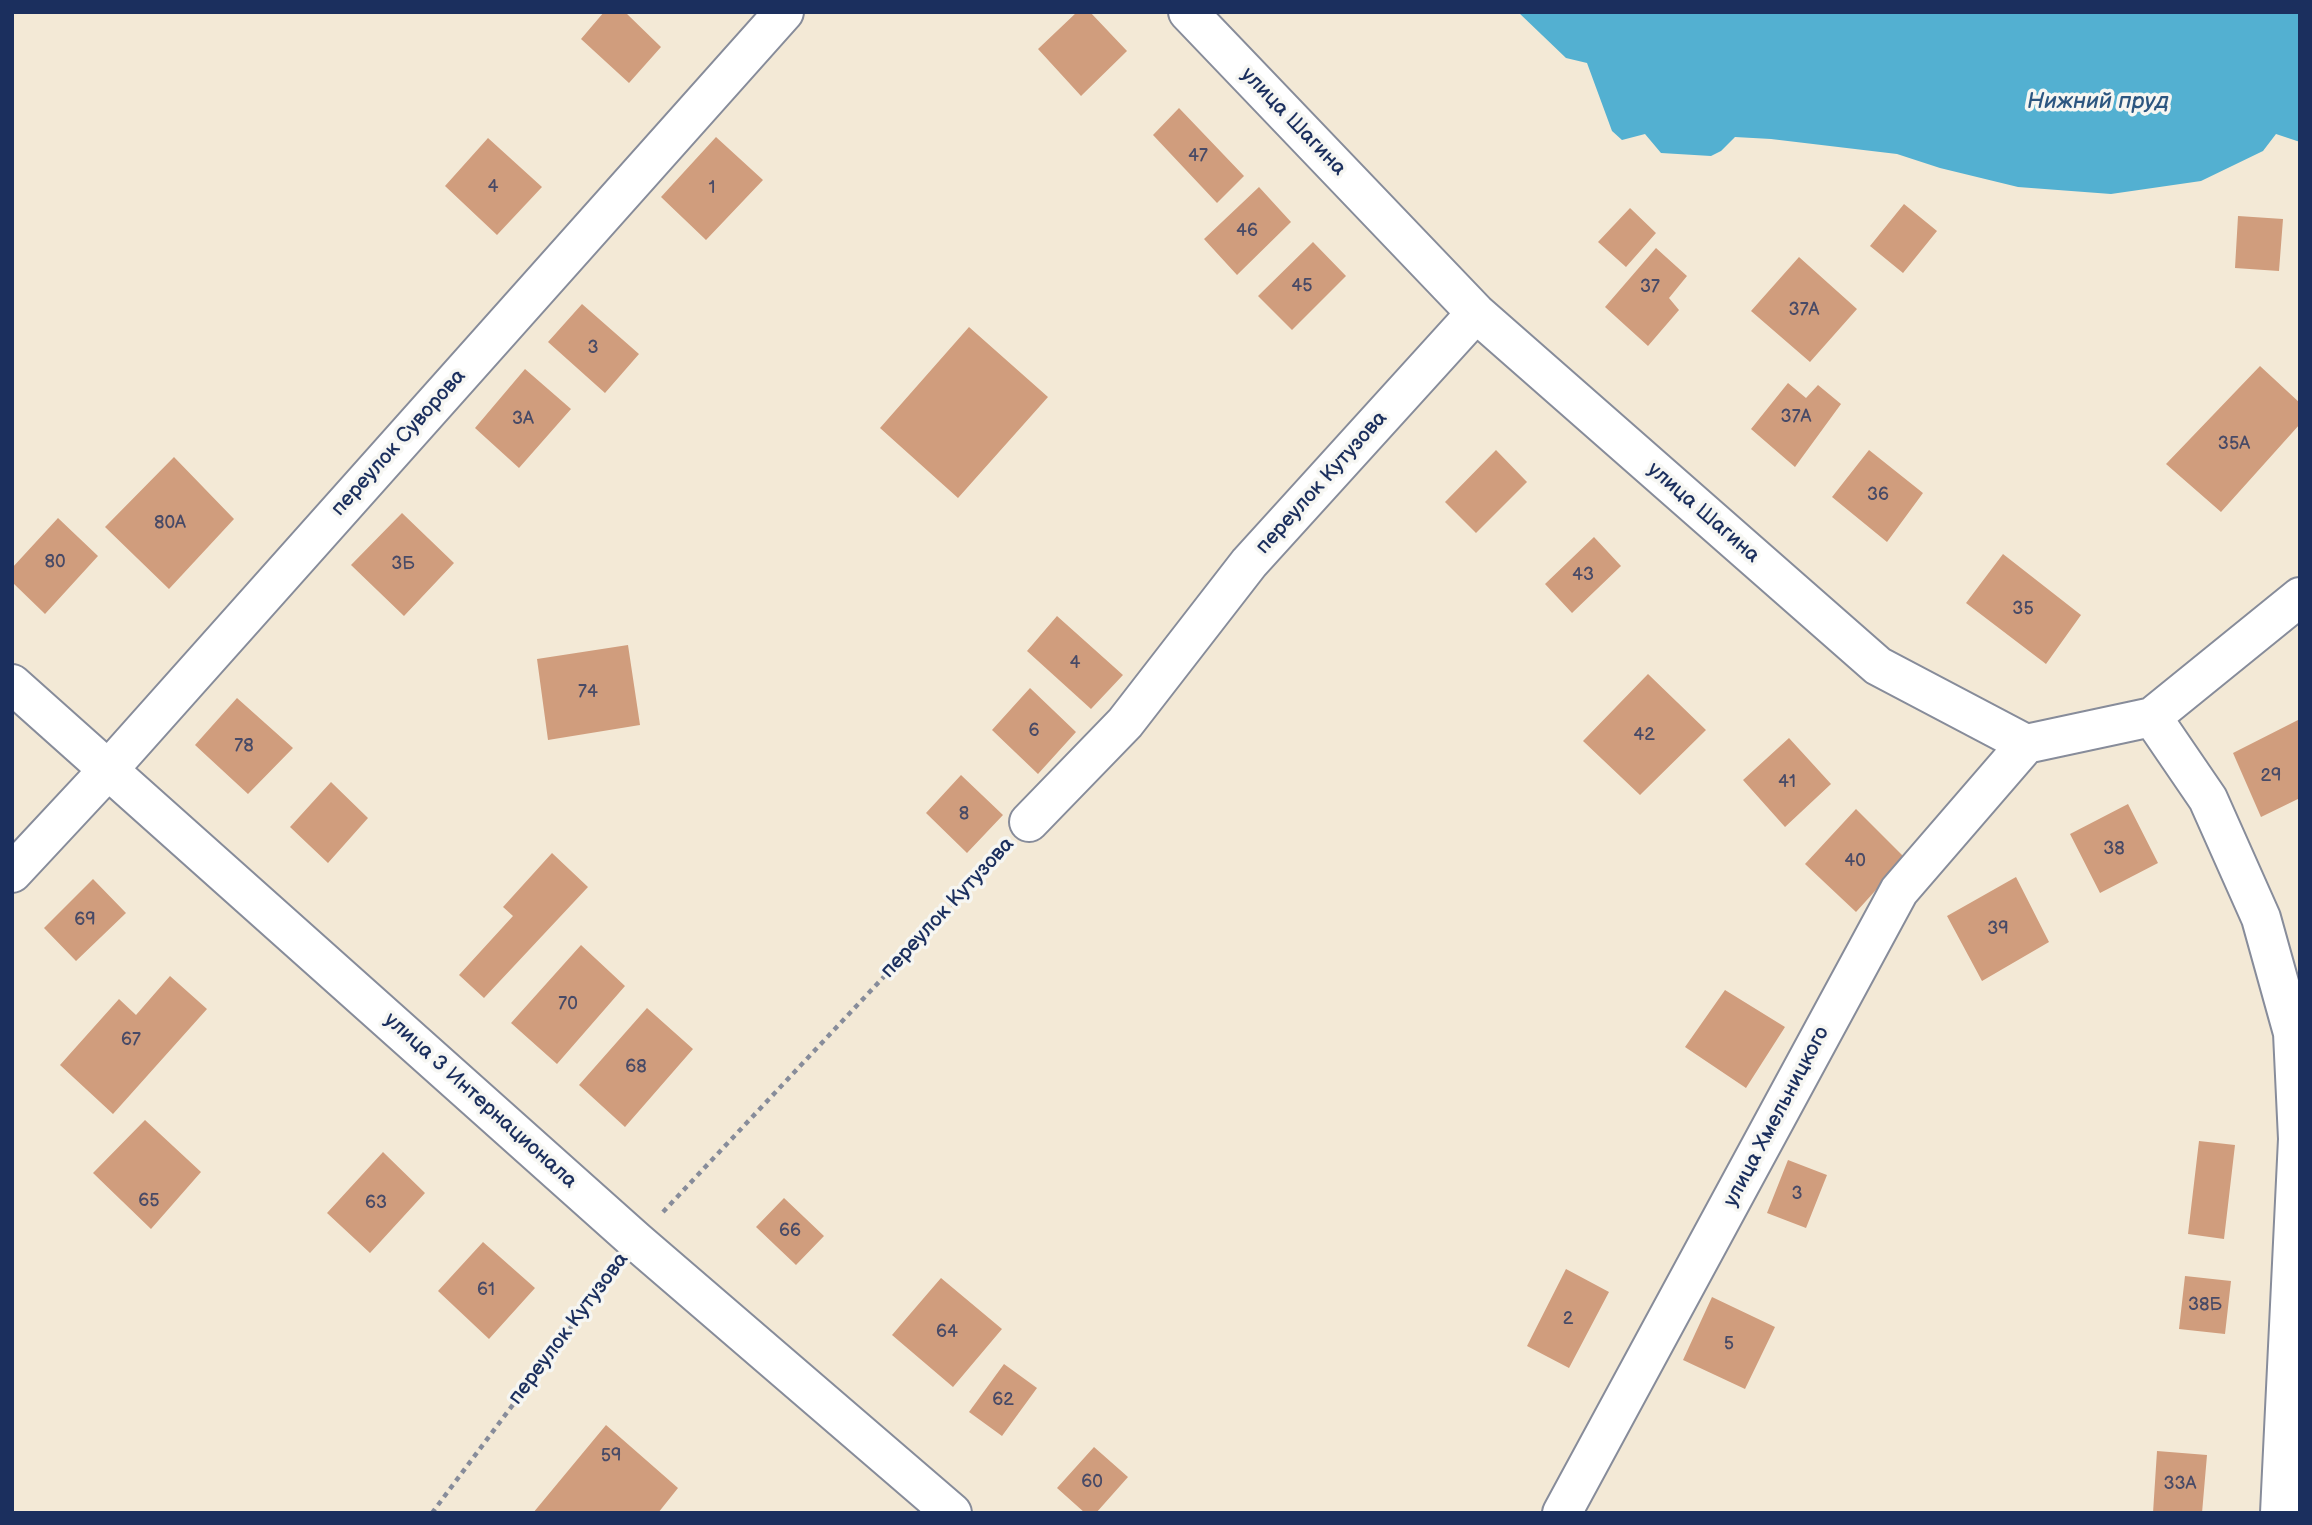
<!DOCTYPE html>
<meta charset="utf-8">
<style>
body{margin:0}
#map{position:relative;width:2312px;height:1525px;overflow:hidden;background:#f3e9d6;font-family:"Balsamiq Sans",sans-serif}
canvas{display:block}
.frame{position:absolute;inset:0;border:14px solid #1b2f5e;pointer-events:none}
</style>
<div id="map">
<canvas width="2312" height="1525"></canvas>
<div class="frame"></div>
</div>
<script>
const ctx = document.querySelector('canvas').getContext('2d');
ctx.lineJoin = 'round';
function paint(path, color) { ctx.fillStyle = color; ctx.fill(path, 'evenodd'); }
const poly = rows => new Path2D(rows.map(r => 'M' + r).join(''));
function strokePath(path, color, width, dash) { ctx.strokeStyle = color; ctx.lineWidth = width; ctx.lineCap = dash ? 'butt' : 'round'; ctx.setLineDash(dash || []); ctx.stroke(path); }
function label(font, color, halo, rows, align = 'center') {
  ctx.font = font + ' "Balsamiq Sans",sans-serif'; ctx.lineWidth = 7; ctx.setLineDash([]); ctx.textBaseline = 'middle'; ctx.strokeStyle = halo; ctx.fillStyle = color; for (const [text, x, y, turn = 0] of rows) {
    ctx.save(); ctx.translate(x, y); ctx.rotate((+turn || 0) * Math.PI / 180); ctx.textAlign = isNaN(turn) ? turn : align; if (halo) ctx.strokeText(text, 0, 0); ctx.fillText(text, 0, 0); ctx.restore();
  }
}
paint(poly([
 [1518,12,2300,12,2300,142,2276,134,2263,151,2201,181,2111,194,2018,187,1940,168,1897,154,1771,139,1735,137,1721,151,1711,156,1661,153,1645,134,1622,140,1612,131,1587,63,1566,58]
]), '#53b0d1');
paint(poly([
 [604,12,625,12,661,47,629,83,581,39],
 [1077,12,1090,12,1127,51,1081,96,1038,49],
 [1179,108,1244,176,1217,203,1153,135],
 [716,137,763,180,706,240,661,197],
 [488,138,542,187,497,235,445,186],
 [1259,187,1291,222,1237,275,1204,239],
 [1904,204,1937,231,1903,273,1870,246],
 [1630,208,1656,233,1626,267,1598,242],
 [2238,216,2283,219,2279,271,2235,268],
 [1313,242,1346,276,1292,330,1258,296],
 [1656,248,1687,276,1669,298,1679,310,1648,346,1605,307],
 [1799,257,1857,309,1810,362,1751,311],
 [582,304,639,354,605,393,548,342],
 [969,327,1048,397,958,498,880,428],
 [2260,366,2300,403,2300,424,2221,512,2166,464],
 [525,369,571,409,519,468,475,428],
 [1788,383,1806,398,1818,385,1841,404,1795,467,1751,429],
 [1496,450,1527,482,1476,533,1445,502],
 [1869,450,1923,493,1887,542,1832,497],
 [174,457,234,519,169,589,105,527],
 [402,513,454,563,404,616,351,565],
 [58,518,98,556,45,614,12,582,12,568],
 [1594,537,1621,566,1572,613,1545,584],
 [2003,554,2081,615,2046,664,1966,603],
 [1057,616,1123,675,1091,709,1027,651],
 [628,645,640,725,548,740,537,659],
 [1648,674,1706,730,1640,795,1583,741],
 [1030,688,1076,732,1038,774,992,730],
 [237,698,293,748,248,794,195,745],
 [2300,719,2300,798,2261,817,2233,753],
 [1789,738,1831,784,1785,827,1743,780],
 [961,775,1003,815,967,853,926,813],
 [331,782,368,818,328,863,290,827],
 [2128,804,2158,863,2100,893,2070,834],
 [1856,809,1905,858,1856,912,1805,864],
 [552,853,588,887,484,998,459,975,513,916,503,907],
 [2016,877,2049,942,1982,981,1947,916],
 [93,879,126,913,76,961,44,928],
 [581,945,625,986,557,1064,511,1023],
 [170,976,207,1009,113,1114,60,1065,119,999,136,1015],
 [1725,990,1785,1027,1746,1088,1685,1047],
 [647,1008,693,1049,625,1127,579,1085],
 [145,1120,201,1172,151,1229,93,1173],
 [2199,1141,2235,1145,2224,1239,2188,1234],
 [383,1152,425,1193,370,1253,327,1213],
 [1788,1160,1827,1175,1806,1228,1767,1213],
 [784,1198,824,1236,796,1265,756,1227],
 [483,1242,535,1288,489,1339,438,1291],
 [1566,1269,1609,1292,1569,1368,1527,1346],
 [2185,1276,2231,1281,2225,1334,2179,1329],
 [941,1278,1002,1329,953,1387,892,1335],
 [1712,1297,1775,1327,1745,1389,1683,1360],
 [1004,1364,1037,1388,1002,1436,969,1412],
 [606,1425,678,1488,658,1513,533,1513],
 [1094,1447,1128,1477,1096,1513,1085,1513,1057,1488],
 [2157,1451,2207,1455,2202,1513,2153,1513]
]), '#d09d7d');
const minor = poly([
 [1188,12,1476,313,1878,666,2026,744,2152,717,2300,597],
 [12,684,636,1241,952,1513],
 [2152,717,2208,799,2261,918,2293,1033,2298,1139,2280,1513],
 [1029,822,1125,723,1249,563,1476,313],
 [12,873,108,770,784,12],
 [1562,1513,1899,891,2026,744]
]);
strokePath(minor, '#878c9a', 42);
strokePath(poly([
 [663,1212,1002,851],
 [432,1513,612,1272]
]), '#878c9a', 4.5, [5, 5]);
strokePath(minor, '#fff', 38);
label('18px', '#484a66', null, [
 ["47",1198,156],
 ["4",493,187],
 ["1",712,188],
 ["46",1247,231],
 ["45",1302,286],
 ["37",1650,287],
 ["37А",1804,310],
 ["3",593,348],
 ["37А",1796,417],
 ["3А",523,419],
 ["35А",2234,444],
 ["36",1878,495],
 ["80А",170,523],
 ["80",55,562],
 ["3Б",403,564],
 ["43",1583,575],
 ["35",2023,609],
 ["4",1075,663],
 ["74",588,692],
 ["6",1034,731],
 ["42",1644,735],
 ["78",244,746],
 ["29",2271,776],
 ["41",1787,782],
 ["8",964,814],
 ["38",2114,849],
 ["40",1855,861],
 ["69",85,920],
 ["39",1998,929],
 ["70",568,1004],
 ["67",131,1040],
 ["68",636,1067],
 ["3",1797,1194],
 ["65",149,1201],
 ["63",376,1203],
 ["66",790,1231],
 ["61",486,1290],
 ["38Б",2205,1305],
 ["2",1568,1319],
 ["64",947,1332],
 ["5",1729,1344],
 ["62",1003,1400],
 ["59",611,1456],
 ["60",1092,1482],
 ["33А",2180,1484]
]);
label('21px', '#1b2f5e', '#f6f6f2', [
 ["улица Шагина",1293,122,46],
 ["переулок Суворова",399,443,-48],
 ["переулок Кутузова",1322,483,-48],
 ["улица Шагина",1703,513,41],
 ["переулок Кутузова",948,908,-47],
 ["улица 3 Интернационала",480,1101,42],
 ["улица Хмельницкого",1777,1117,-62],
 ["переулок Кутузова",569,1329,-53]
]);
label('italic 23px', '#2c5680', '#f6f6f2', [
 ["Нижний пруд",2098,102]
]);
</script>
